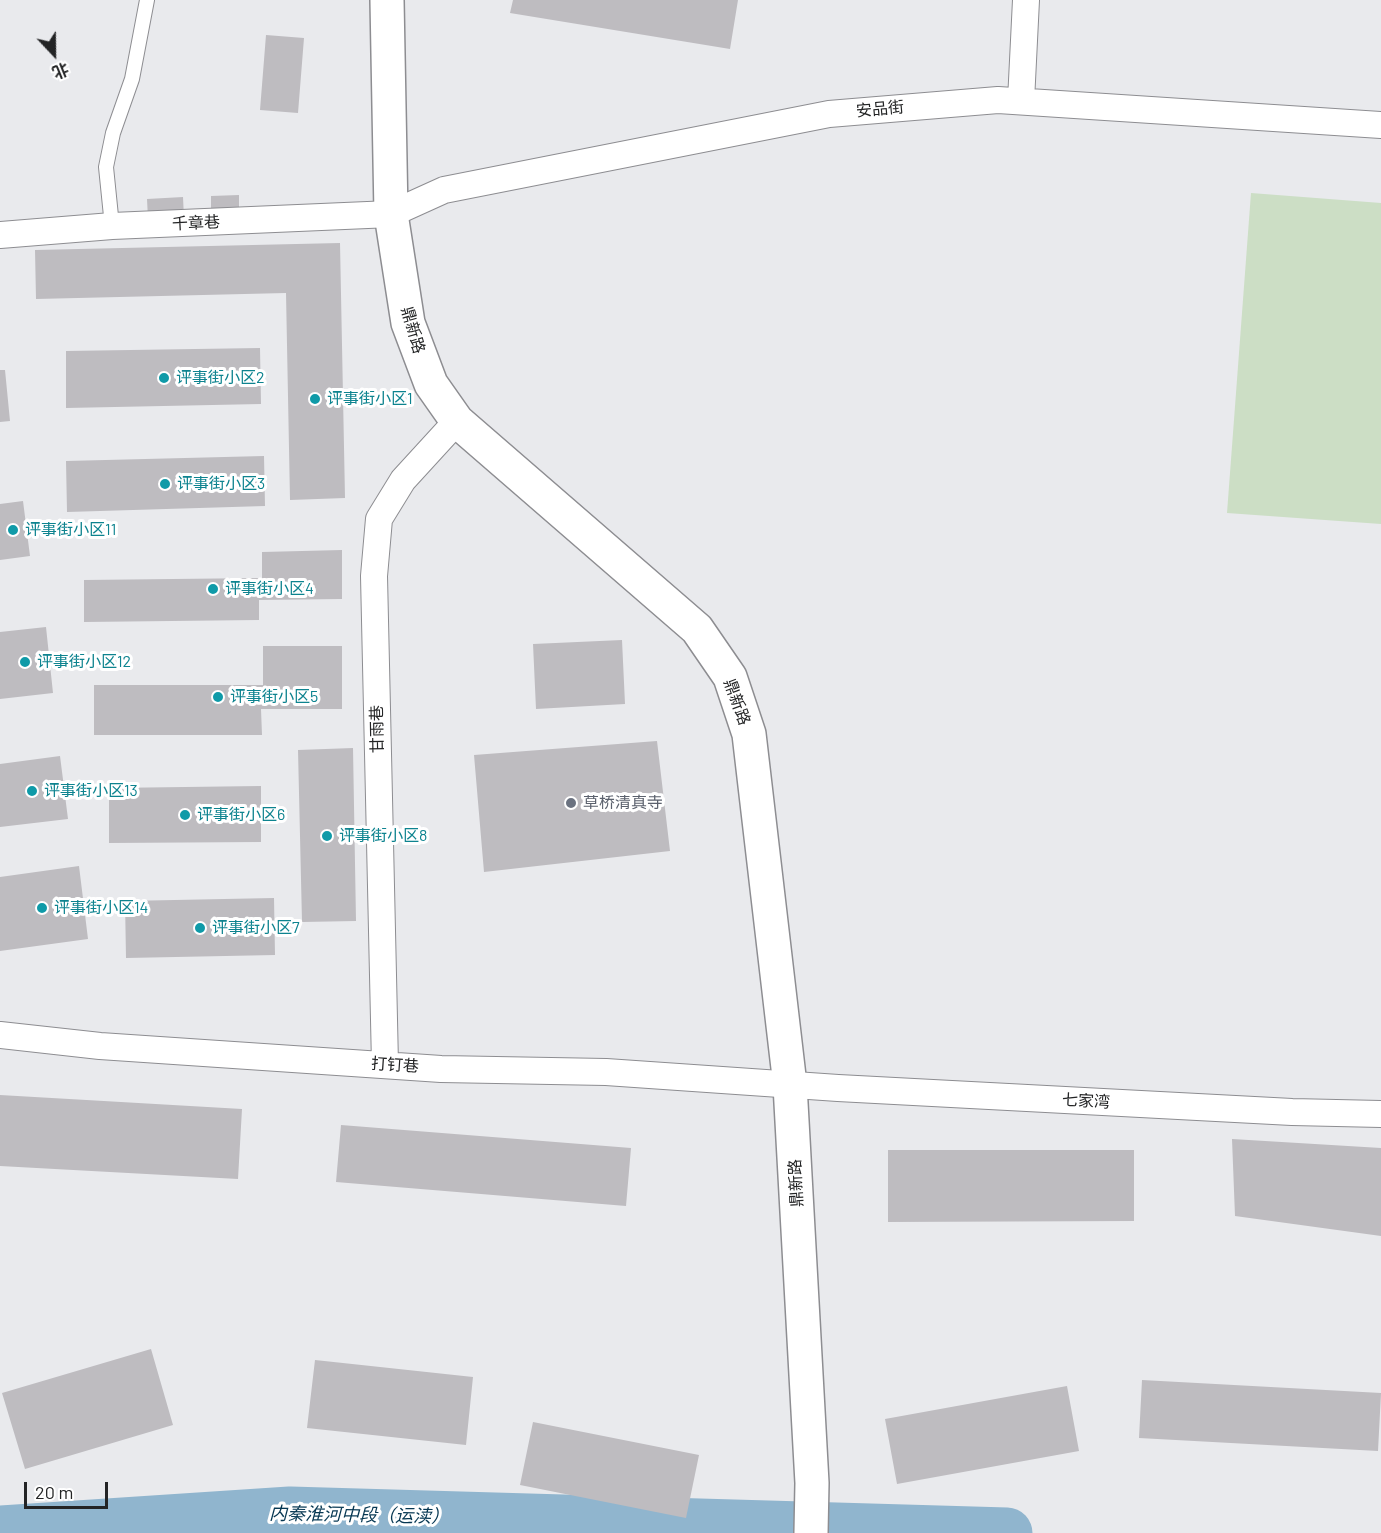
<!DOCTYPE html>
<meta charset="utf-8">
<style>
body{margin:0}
#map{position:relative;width:1381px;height:1533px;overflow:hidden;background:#e9eaed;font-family:Barlow,"Noto Sans SC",sans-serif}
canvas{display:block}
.north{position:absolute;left:24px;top:24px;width:60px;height:60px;-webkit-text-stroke:4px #fff;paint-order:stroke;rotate:158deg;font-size:16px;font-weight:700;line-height:24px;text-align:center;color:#232425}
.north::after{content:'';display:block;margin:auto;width:21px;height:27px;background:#232425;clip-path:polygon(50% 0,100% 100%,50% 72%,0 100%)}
.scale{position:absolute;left:24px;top:1482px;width:84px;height:27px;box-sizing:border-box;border:3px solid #232425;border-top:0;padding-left:8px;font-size:18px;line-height:21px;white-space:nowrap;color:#232425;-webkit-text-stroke:4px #fff;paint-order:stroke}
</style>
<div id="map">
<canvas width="1381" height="1533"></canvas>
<div class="north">北</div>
<div class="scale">20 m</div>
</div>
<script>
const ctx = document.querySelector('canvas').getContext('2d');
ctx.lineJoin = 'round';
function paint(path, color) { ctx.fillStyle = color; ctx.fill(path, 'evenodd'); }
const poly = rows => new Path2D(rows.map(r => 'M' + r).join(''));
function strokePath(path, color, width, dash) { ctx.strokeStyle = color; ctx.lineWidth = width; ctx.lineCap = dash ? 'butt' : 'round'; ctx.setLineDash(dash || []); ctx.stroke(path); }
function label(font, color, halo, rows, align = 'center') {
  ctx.font = font + ' Barlow,"Noto Sans SC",sans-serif'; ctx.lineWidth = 6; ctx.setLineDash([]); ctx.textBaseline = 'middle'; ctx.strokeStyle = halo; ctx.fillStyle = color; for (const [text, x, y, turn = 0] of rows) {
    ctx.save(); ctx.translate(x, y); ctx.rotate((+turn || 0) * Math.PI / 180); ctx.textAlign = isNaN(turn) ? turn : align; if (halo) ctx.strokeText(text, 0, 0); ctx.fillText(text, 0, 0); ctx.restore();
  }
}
paint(poly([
 [1251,193,1381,203,1381,524,1227,513]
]), '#ccdec5');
strokePath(poly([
 [0,1531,290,1512,1007,1533]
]), '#90b5ce', 51);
paint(poly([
 [513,0,738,0,730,49,510,13],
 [266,35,304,38,298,113,260,110],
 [239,195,239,214,211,215,211,196],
 [183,197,184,218,148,219,147,199],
 [340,243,345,498,290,500,286,293,36,299,35,250],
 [260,348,261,404,66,408,66,351],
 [0,370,5,370,10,421,0,422],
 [264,456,265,506,67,512,66,461],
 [23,501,30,556,0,560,0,504],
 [342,550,342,599,259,600,259,620,84,622,84,580,262,578,262,552],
 [46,627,53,693,0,699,0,632],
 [622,640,625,704,536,709,533,644],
 [263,646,342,646,342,709,261,709,262,735,94,735,94,685,263,685],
 [657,741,670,851,484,872,474,755],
 [353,748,356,921,302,922,298,750],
 [60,756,68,819,0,827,0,764],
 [261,786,261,842,109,843,109,788],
 [79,866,88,939,0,951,0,877],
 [274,898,275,955,126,958,125,901],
 [0,1095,242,1109,238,1179,0,1166],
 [341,1125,631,1148,626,1206,336,1182],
 [1232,1139,1381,1148,1381,1236,1235,1216],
 [888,1150,1134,1150,1134,1221,888,1222],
 [151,1349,173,1425,25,1469,2,1393],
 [315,1360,473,1377,466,1445,307,1428],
 [1142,1380,1381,1393,1378,1451,1139,1438],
 [1067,1386,1079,1451,897,1484,885,1419],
 [533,1422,699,1455,686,1518,520,1485]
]), '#bebcc0');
const lane = poly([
 [112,226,106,167,113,133,132,79,147,0]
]);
const street = poly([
 [1021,101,1026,0],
 [0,235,112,226,391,214,444,190,829,114,998,100,1381,125],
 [0,1035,100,1046,441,1069,606,1072,838,1088,1292,1112,1381,1114],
 [385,1064,374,576,379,519,403,480,457,421]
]);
const secondary = poly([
 [387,0,391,214,408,323,431,384,457,421,697,629,730,677,749,734,790,1085,812,1483,811,1533]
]);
strokePath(lane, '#8d8d91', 16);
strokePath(street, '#8d8d91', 28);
strokePath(secondary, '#8d8d91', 36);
strokePath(lane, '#fff', 14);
strokePath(street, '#fff', 26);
strokePath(secondary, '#fff', 33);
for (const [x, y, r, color] of [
 [164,378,6,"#0f9aa8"],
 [315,399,6,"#0f9aa8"],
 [165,484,6,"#0f9aa8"],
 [13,530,6,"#0f9aa8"],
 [213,589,6,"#0f9aa8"],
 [25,662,6,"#0f9aa8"],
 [218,697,6,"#0f9aa8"],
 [32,791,6,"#0f9aa8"],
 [571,803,6,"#6b7280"],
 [185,815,6,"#0f9aa8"],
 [327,836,6,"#0f9aa8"],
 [42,908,6,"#0f9aa8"],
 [200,928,6,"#0f9aa8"]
]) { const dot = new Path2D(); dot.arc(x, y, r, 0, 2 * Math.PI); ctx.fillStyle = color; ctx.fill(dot); strokePath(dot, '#fff', 2); }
label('16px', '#232425', '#fff', [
 ["安品街",880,109,-5],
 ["千章巷",196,223,-3],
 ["鼎新路",413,330,74],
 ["鼎新路",737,702,70],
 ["甘雨巷",377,729,-91],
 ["打钉巷",395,1065,4],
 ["七家湾",1086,1101,3],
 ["鼎新路",796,1183,-93]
]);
label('16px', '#0d838f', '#fff', [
 ["评事街小区2",176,378],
 ["评事街小区1",327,399],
 ["评事街小区3",177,484],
 ["评事街小区11",25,530],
 ["评事街小区4",225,589],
 ["评事街小区12",37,662],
 ["评事街小区5",230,697],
 ["评事街小区13",44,791],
 ["评事街小区6",197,815],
 ["评事街小区8",339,836],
 ["评事街小区14",54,908],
 ["评事街小区7",212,928]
], 'left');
label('16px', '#5b616d', '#fff', [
 ["草桥清真寺",583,803]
], 'left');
label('italic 18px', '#063752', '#fff', [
 ["内秦淮河中段（运渎）",359,1515,1]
]);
</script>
